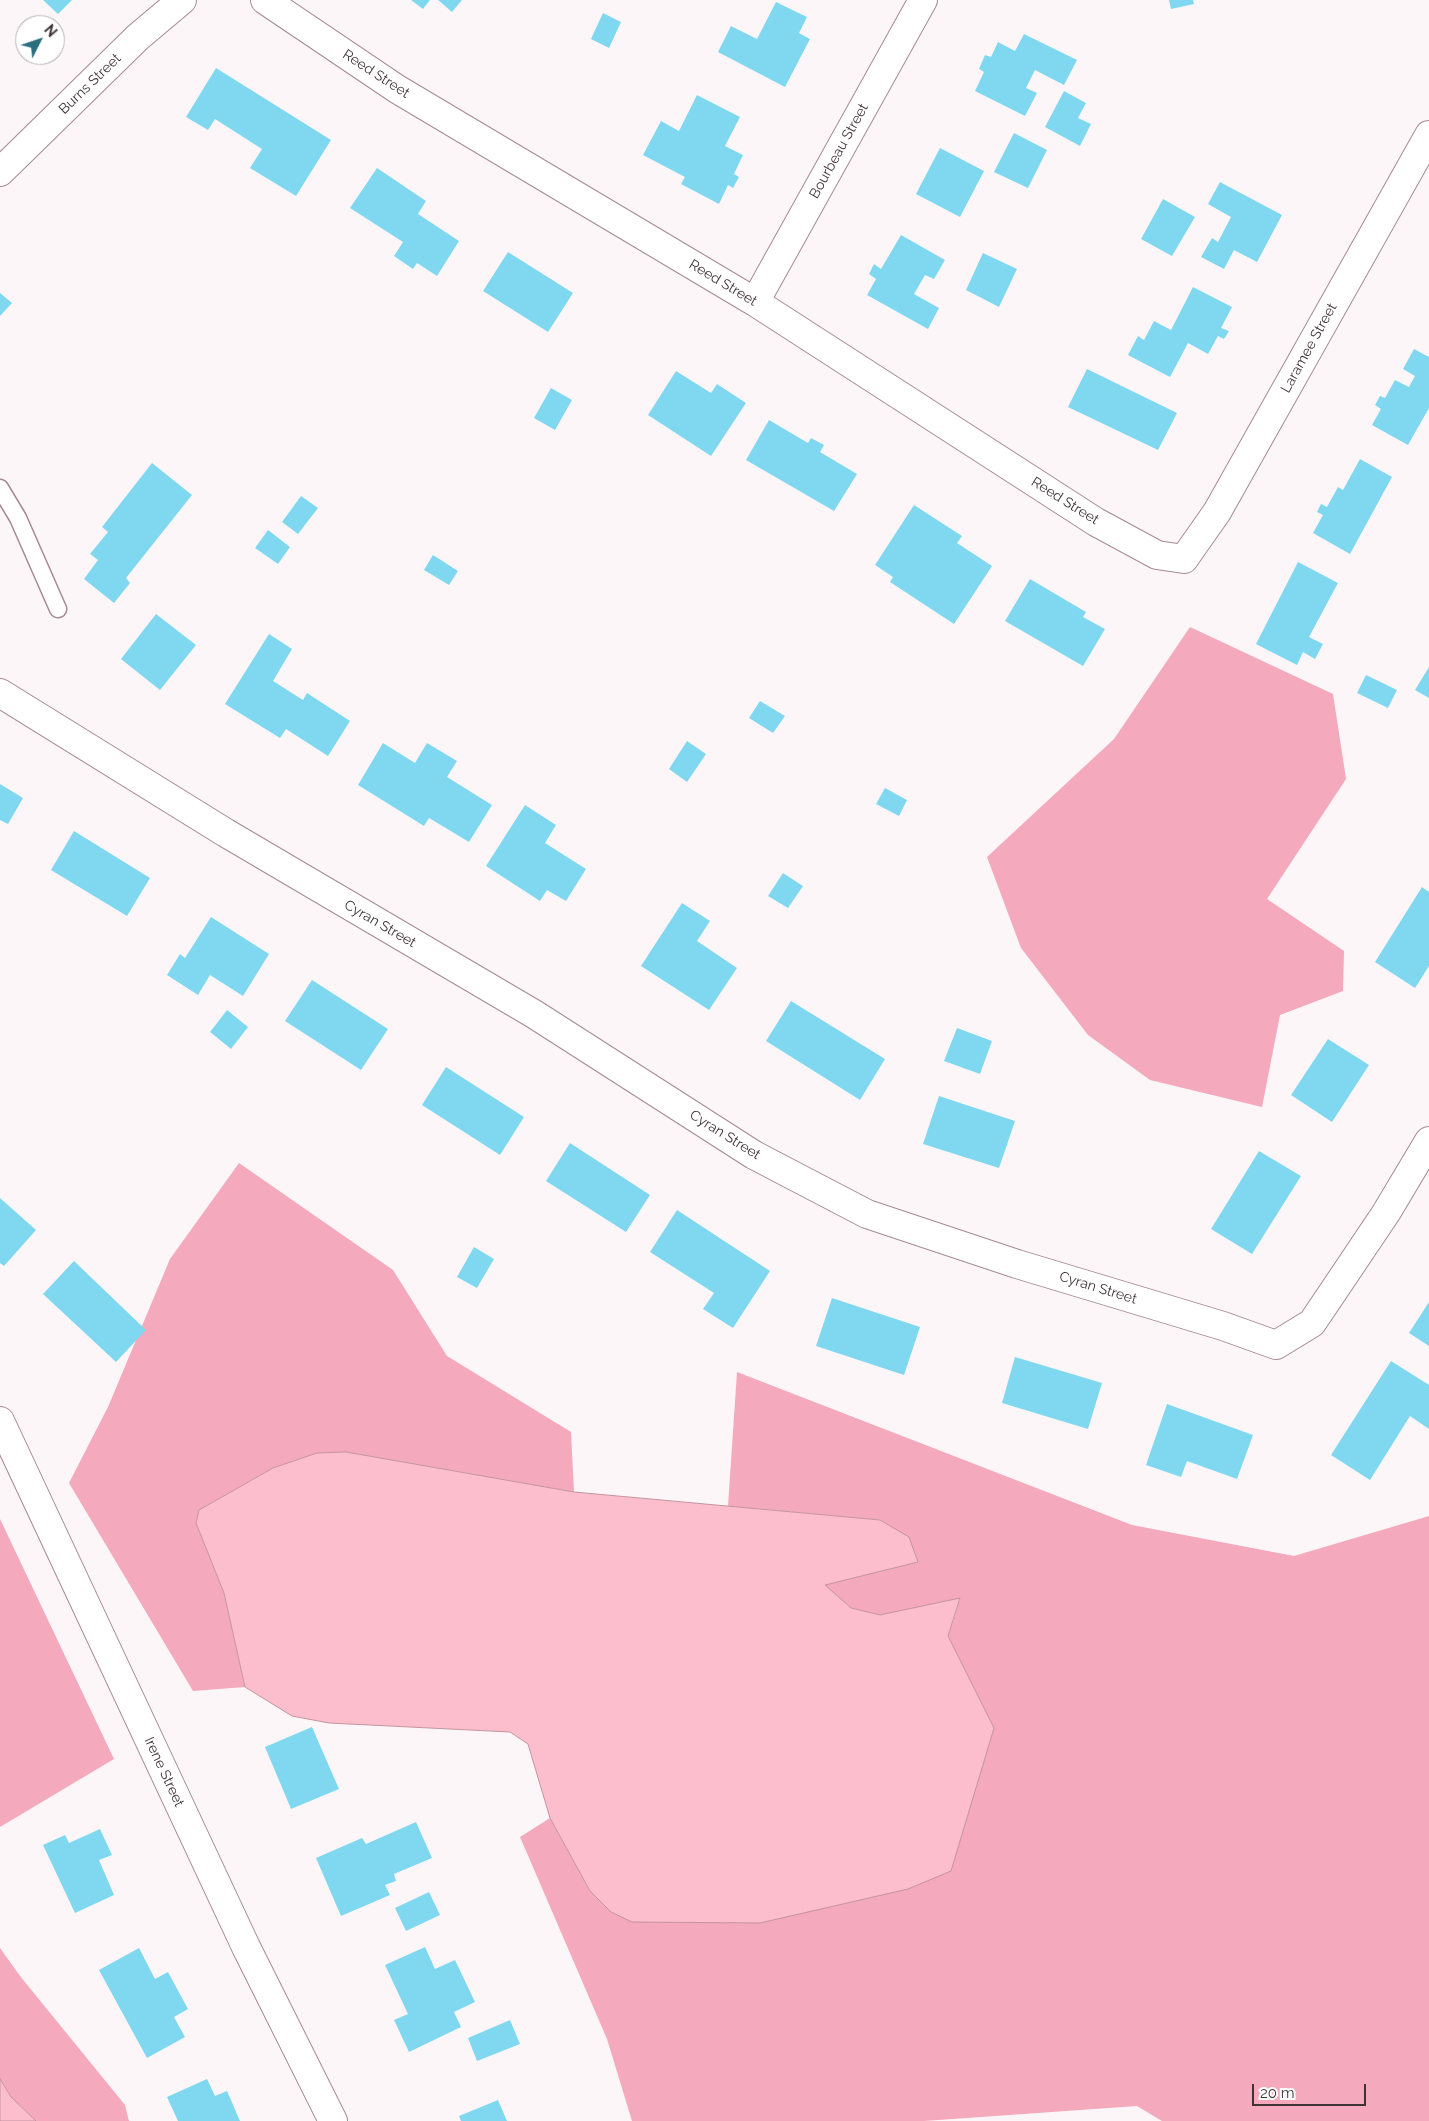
<!DOCTYPE html>
<style>
body{margin:0}
#map{position:relative;width:1429px;height:2121px;overflow:hidden;background:#fdf6f8;font-family:Raleway,sans-serif}
canvas{display:block}
.north{position:absolute;left:15px;top:15px;width:50px;height:50px;box-sizing:border-box;background:#fff;border:1px solid #b2adaf;border-radius:50%;rotate:49deg;font-size:14px;font-weight:700;line-height:20px;text-align:center;color:#3f3336}
.north::after{content:'';display:block;margin:auto;width:18px;height:22px;background:#2a6e7f;clip-path:polygon(50% 0,100% 100%,50% 72%,0 100%)}
.scale{position:absolute;left:1252px;top:2084px;width:114px;height:22px;box-sizing:border-box;border:2px solid #3f3336;border-top:0;padding-left:6px;font-size:15px;line-height:18px;white-space:nowrap;color:#3f3336;-webkit-text-stroke:4px #fff;paint-order:stroke}
</style>
<div id="map">
<canvas width="1429" height="2121"></canvas>
<div class="north">N</div>
<div class="scale">20 m</div>
</div>
<script>
const ctx = document.querySelector('canvas').getContext('2d');
ctx.lineJoin = 'round';
function paint(path, color) { ctx.fillStyle = color; ctx.fill(path, 'evenodd'); }
const poly = rows => new Path2D(rows.map(r => 'M' + r).join(''));
function strokePath(path, color, width, dash) { ctx.strokeStyle = color; ctx.lineWidth = width; ctx.lineCap = dash ? 'butt' : 'round'; ctx.setLineDash(dash || []); ctx.stroke(path); }
function label(font, color, halo, rows, align = 'center') {
  ctx.font = font + ' Raleway,sans-serif'; ctx.lineWidth = 4.5; ctx.setLineDash([]); ctx.textBaseline = 'middle'; ctx.strokeStyle = halo; ctx.fillStyle = color; for (const [text, x, y, turn = 0] of rows) {
    ctx.save(); ctx.translate(x, y); ctx.rotate((+turn || 0) * Math.PI / 180); ctx.textAlign = isNaN(turn) ? turn : align; if (halo) ctx.strokeText(text, 0, 0); ctx.fillText(text, 0, 0); ctx.restore();
  }
}
paint(poly([
 [1190,627,1333,694,1346,779,1267,899,1344,951,1343,991,1280,1015,1262,1107,1150,1080,1088,1035,1021,948,987,857,1114,739],
 [239,1163,393,1270,447,1356,571,1432,574,1492,346,1452,317,1453,273,1468,199,1510,196,1523,224,1593,245,1687,193,1691,69,1483,108,1407,170,1259],
 [737,1372,1132,1525,1294,1556,1429,1516,1429,2121,1162,2121,1137,2106,924,2121,632,2121,607,2039,520,1837,550,1818,590,1891,994,1728,948,1636,960,1599,880,1615,851,1608,824,1585,917,1562,880,1520,728,1506],
 [0,1519,114,1759,0,1827],
 [0,1948,20,1976,125,2105,129,2121,36,2121,11,2097,0,2079]
]), '#f4a9bd');
const water = poly([
 [346,1452,574,1492,880,1520,909,1537,918,1562,825,1585,851,1608,880,1615,960,1598,948,1636,994,1728,951,1871,908,1889,760,1923,632,1922,611,1912,590,1891,550,1818,528,1744,510,1732,329,1723,292,1716,245,1687,224,1593,196,1523,199,1510,273,1468,317,1453,346,1452],
 [0,2079,11,2097,36,2121,0,2121,0,2079]
]);
paint(water, '#fcbecd');
strokePath(water, '#c394a0', 1);
paint(poly([
 [43,0,72,0,58,14],
 [411,0,430,0,423,9],
 [438,0,462,0,452,12],
 [1169,0,1193,0,1194,4,1171,9],
 [776,2,807,17,799,33,810,39,785,87,718,52,731,26,757,39],
 [603,13,621,22,609,48,591,39],
 [1024,34,1077,60,1064,85,1035,70,1026,88,1037,93,1025,116,975,91,984,72,979,69,985,55,991,57,998,42,1015,51],
 [216,68,331,140,296,196,250,168,262,149,215,119,208,130,186,117],
 [1064,91,1086,103,1078,118,1091,124,1080,146,1045,127],
 [697,95,740,117,725,146,743,155,734,174,739,177,733,188,728,185,719,204,681,184,685,177,643,155,661,121,679,131],
 [1014,133,1047,150,1028,188,994,172],
 [940,148,984,171,960,217,916,194],
 [377,168,426,201,418,214,459,241,437,276,417,263,413,269,394,256,403,242,350,208],
 [1220,182,1282,215,1257,262,1234,250,1224,269,1201,257,1212,238,1218,242,1231,217,1208,204],
 [1163,199,1195,217,1172,256,1141,239],
 [901,235,945,260,934,279,925,275,914,294,939,308,928,329,867,295,876,279,869,274,874,264,881,269],
 [508,252,573,293,548,332,483,291],
 [983,253,1017,269,999,307,966,290],
 [1193,287,1232,307,1221,328,1229,331,1224,339,1218,336,1208,354,1188,343,1170,377,1128,355,1138,336,1144,340,1154,321,1171,330],
 [0,293,12,303,0,316],
 [1414,349,1429,357,1429,408,1408,445,1372,425,1381,409,1375,405,1380,396,1385,398,1395,380,1409,387,1415,376,1403,369],
 [1087,369,1177,413,1158,450,1068,407],
 [676,371,711,393,717,384,746,403,711,456,648,415],
 [551,388,572,400,555,430,534,418],
 [769,420,808,443,811,438,824,445,820,452,857,474,834,511,746,460],
 [1360,459,1392,477,1350,554,1313,533,1323,515,1317,512,1321,504,1327,507,1338,487,1343,490],
 [152,463,192,495,126,578,130,583,114,603,84,579,98,560,90,554,108,532,102,527],
 [301,496,318,508,298,534,282,522],
 [914,505,962,536,957,543,992,566,954,624,890,582,893,577,875,565],
 [268,530,290,547,278,564,255,548],
 [433,555,458,571,449,585,424,570],
 [1298,562,1338,583,1309,637,1323,644,1315,659,1303,652,1297,665,1256,644],
 [1030,579,1086,612,1083,617,1105,629,1083,666,1005,621],
 [156,614,196,645,160,690,121,659],
 [269,634,292,649,273,681,303,700,307,693,350,721,328,756,286,729,280,738,225,704],
 [1429,667,1429,698,1415,690],
 [1366,675,1397,690,1388,708,1357,693],
 [760,701,785,716,773,733,749,718],
 [687,741,706,754,687,782,669,769],
 [383,743,415,763,427,743,457,761,447,777,492,805,469,842,429,818,424,826,358,785],
 [0,784,23,798,8,824,0,820],
 [885,788,907,800,899,816,876,804],
 [525,805,556,825,545,843,586,869,566,901,547,890,540,901,486,866],
 [74,831,150,878,127,916,51,870],
 [783,873,803,886,788,908,768,896],
 [1422,887,1429,892,1429,966,1415,988,1375,962],
 [682,903,710,921,697,941,737,968,709,1010,641,966],
 [211,917,269,954,243,996,210,975,198,995,167,975,180,954,185,958],
 [312,980,388,1029,361,1070,285,1021],
 [791,1001,885,1059,860,1100,766,1041],
 [227,1010,248,1027,231,1049,210,1032],
 [957,1028,992,1041,980,1074,944,1061],
 [1328,1039,1369,1065,1332,1122,1291,1095],
 [446,1067,524,1117,500,1155,422,1105],
 [939,1096,1015,1121,999,1168,923,1144],
 [570,1143,650,1195,626,1232,546,1181],
 [1259,1151,1301,1176,1252,1254,1211,1229],
 [0,1198,36,1230,4,1266,0,1263],
 [677,1210,770,1271,733,1328,703,1309,714,1293,650,1252],
 [474,1247,494,1259,477,1288,457,1277],
 [74,1261,146,1330,116,1362,43,1294],
 [832,1298,920,1327,904,1375,816,1346],
 [1429,1302,1429,1346,1409,1333],
 [1015,1357,1102,1383,1088,1429,1002,1403],
 [1391,1361,1429,1385,1429,1429,1410,1416,1370,1480,1331,1455],
 [1167,1404,1253,1435,1237,1479,1187,1461,1181,1477,1146,1465],
 [312,1727,339,1789,291,1809,265,1747],
 [416,1822,432,1858,394,1874,396,1881,385,1885,390,1895,341,1916,316,1858,362,1838,366,1844],
 [100,1829,112,1855,99,1860,114,1895,75,1913,43,1845,65,1835,69,1843],
 [429,1892,440,1915,406,1931,395,1908],
 [425,1947,435,1969,455,1960,475,2002,454,2012,461,2027,409,2052,394,2020,408,2014,385,1965],
 [139,1948,155,1979,168,1972,188,2009,174,2017,185,2037,147,2058,99,1970],
 [510,2020,520,2044,477,2061,468,2038],
 [207,2079,215,2096,227,2091,240,2121,178,2121,167,2097],
 [498,2100,507,2121,461,2121,459,2116]
]), '#7fd8f0');
const lane = poly([
 [0,488,18,518,58,609]
]);
const street = poly([
 [265,0,397,89,755,302,1096,522,1157,555,1184,559,1217,512,1429,135],
 [0,172,138,37,182,0],
 [755,302,923,0],
 [0,693,226,833,534,1014,754,1155,867,1214,1017,1264,1223,1326,1276,1345,1312,1323,1386,1213,1429,1141]
]);
const secondary = poly([
 [0,1421,246,1947,333,2121]
]);
strokePath(lane, '#a78a91', 19);
strokePath(street, '#a78a91', 30);
strokePath(secondary, '#a78a91', 30);
strokePath(lane, '#fff', 16);
strokePath(street, '#fff', 28);
strokePath(secondary, '#fff', 28);
label('14px', '#3f3336', '#fff', [
 ["Reed Street",376,74,33],
 ["Burns Street",90,84,-44],
 ["Bourbeau Street",839,151,-61],
 ["Reed Street",723,283,31],
 ["Laramee Street",1309,348,-61],
 ["Reed Street",1065,501,32],
 ["Cyran Street",380,924,30],
 ["Cyran Street",725,1135,32],
 ["Cyran Street",1098,1288,17],
 ["Irene Street",164,1772,65]
]);
</script>
